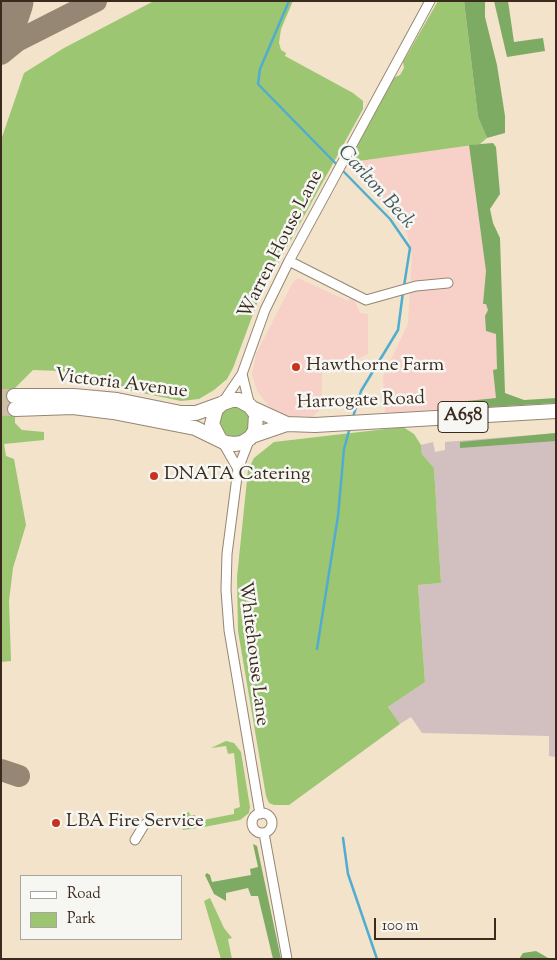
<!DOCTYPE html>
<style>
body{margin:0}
#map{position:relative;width:557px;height:960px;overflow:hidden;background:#f2e3ca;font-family:"Sorts Mill Goudy",serif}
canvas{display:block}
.frame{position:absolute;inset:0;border:2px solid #3b2a1e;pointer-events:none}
.legend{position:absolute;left:20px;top:875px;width:162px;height:65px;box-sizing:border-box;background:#f6f6f2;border:1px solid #aba49d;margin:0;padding:6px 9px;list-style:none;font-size:15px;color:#3b2a1e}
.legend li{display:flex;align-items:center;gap:10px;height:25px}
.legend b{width:25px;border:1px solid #aba49d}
.scale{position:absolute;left:374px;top:918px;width:122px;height:22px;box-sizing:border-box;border:2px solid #3b2a1e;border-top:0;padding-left:6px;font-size:15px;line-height:18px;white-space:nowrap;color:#3b2a1e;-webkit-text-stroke:4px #f6f6f2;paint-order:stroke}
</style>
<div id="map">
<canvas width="557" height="960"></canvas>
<div class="frame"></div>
<ul class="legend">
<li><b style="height:6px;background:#fff"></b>Road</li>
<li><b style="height:14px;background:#9cc672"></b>Park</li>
</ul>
<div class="scale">100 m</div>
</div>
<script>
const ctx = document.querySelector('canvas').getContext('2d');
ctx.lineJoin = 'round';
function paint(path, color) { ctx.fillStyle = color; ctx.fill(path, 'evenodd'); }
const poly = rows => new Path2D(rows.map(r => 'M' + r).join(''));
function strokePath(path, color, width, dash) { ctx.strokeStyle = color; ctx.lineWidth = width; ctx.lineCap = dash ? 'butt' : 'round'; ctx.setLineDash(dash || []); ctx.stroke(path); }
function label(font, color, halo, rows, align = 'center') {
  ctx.font = font + ' "Sorts Mill Goudy",serif'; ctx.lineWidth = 5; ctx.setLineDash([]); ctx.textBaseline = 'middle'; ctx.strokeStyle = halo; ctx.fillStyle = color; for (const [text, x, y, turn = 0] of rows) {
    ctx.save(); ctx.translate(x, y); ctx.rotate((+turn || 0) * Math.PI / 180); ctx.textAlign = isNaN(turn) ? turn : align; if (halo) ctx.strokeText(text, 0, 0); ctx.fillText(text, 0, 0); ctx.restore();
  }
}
paint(poly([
 [480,144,505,406,385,413,383,376,408,324,412,255,407,233,355,171,359,161],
 [298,278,348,301,350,298,355,301,360,313,368,314,368,354,355,360,355,366,322,367,322,408,312,417,290,416,270,408,257,391,252,374,256,354,293,282]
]), '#f7d1c8');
paint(poly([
 [556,433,556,757,549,756,549,736,422,733,411,717,400,724,388,707,425,682,418,585,441,583,434,468,422,454,421,445,433,442,435,452,445,450,445,442]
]), '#d2bfc0');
paint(poly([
 [154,1,293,1,281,29,279,43,281,50,286,53,285,56,353,93,363,101,363,109,259,298,233,368,227,379,214,390,199,399,181,401,89,382,61,371,33,370,14,389,15,423,22,430,44,432,44,440,4,444,6,456,14,459,26,525,13,568,9,601,11,661,1,662,1,140,24,73,64,48],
 [438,1,464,1,478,117,487,138,480,144,359,161,354,159,352,155,393,78,400,75,404,68,403,62],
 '219 421a16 16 0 1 1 32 0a16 16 0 1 1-32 0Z',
 [403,427,414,434,421,445,422,454,434,468,441,583,418,585,425,682,388,707,400,724,289,805,274,805,269,803,266,796,238,631,237,577,248,470,254,458,274,442],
 [226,741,234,743,241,752,250,807,249,813,240,820,199,828,198,821,234,814,234,809,240,807,234,753,228,754,226,746,211,748],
 [189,812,190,815,195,815,197,828,183,830,181,825,184,814],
 [210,898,224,928,232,938,228,939,232,959,221,959,204,901]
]), '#9cc672');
paint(poly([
 [464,1,485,1,485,17,497,65,505,116,505,133,487,138,478,117],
 [494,1,508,1,514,42,543,38,545,51,507,57],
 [493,143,496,147,500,194,490,209,493,223,500,238,505,393,524,400,556,398,556,403,439,410,438,404,496,398,493,370,497,369,496,334,486,331,485,316,488,310,486,304,483,304,486,271,469,145],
 [556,433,556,441,460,448,460,442],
 [253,844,257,846,281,959,273,959,258,896,251,896,248,888,226,893,226,901,214,894,205,875,207,873,210,875,212,882,251,875,250,869,258,867],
 [536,951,550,959,519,959,523,953]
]), '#7dab64');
strokePath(poly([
 [289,1,260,69,258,84,390,219,410,248,404,286],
 [353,417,361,391,398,330,403,292],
 [317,649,338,516,344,449,350,427],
 [343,838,348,874,377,959]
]), '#51adcf', 2.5);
strokePath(poly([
 [1,54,17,41,96,1],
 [1,770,19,776]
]), '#968674', 22);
strokePath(poly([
 [1,16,6,1]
]), '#968674', 55);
strokePath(poly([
 [1,396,14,396],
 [1,409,15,409]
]), '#cdbea8', 14, [14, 7]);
const minor = poly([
 [289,261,366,300,416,286,448,283],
 [242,374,250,406],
 [223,402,242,374,265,310,289,261,430,1],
 [250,438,238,469,227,554,226,590,229,630,260,814],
 [222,441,238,469],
 '252 823a10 10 0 1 1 20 0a10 10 0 1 1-20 0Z',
 [264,833,287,959],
 [135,840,144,825,150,821]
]);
const highway = poly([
 [14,396,74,396,117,400,181,413,196,413,221,404],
 [252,408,287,424,315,425,556,411],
 [15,409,73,407,113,412,195,428,226,443,234,444,242,443,250,438,255,431,256,414,250,406,239,400,232,400,223,403,216,409,212,424,219,438],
 [252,436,287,424]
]);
strokePath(minor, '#968674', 11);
strokePath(highway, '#968674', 16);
strokePath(minor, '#fff', 9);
strokePath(highway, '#fff', 14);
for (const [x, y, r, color] of [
 [296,367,5,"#c8321e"],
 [154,476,5,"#c8321e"],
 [56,823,5,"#c8321e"]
]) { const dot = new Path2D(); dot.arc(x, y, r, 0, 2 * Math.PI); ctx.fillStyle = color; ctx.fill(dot); strokePath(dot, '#f6f6f2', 2); }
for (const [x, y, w] of [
 [463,417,50]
]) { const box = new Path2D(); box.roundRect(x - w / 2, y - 15.5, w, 31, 4); ctx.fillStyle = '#f6f6f2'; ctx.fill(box); strokePath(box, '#3b2a1e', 1); }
label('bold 18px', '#3b2a1e', null, [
 ["A658",463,417]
]);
label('19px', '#3b2a1e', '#f6f6f2', [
 ["Warren House Lane",282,245,-63],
 ["Victoria Avenue",121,385,7],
 ["Harrogate Road",361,402,-2],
 ["Whitehouse Lane",252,654,83]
]);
label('19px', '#3b2a1e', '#f6f6f2', [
 ["Hawthorne Farm",306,367],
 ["DNATA Catering",164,476],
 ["LBA Fire Service",66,823]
], 'left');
label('italic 20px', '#43585c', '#f6f6f2', [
 ["Carlton Beck",375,188,48]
]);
</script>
